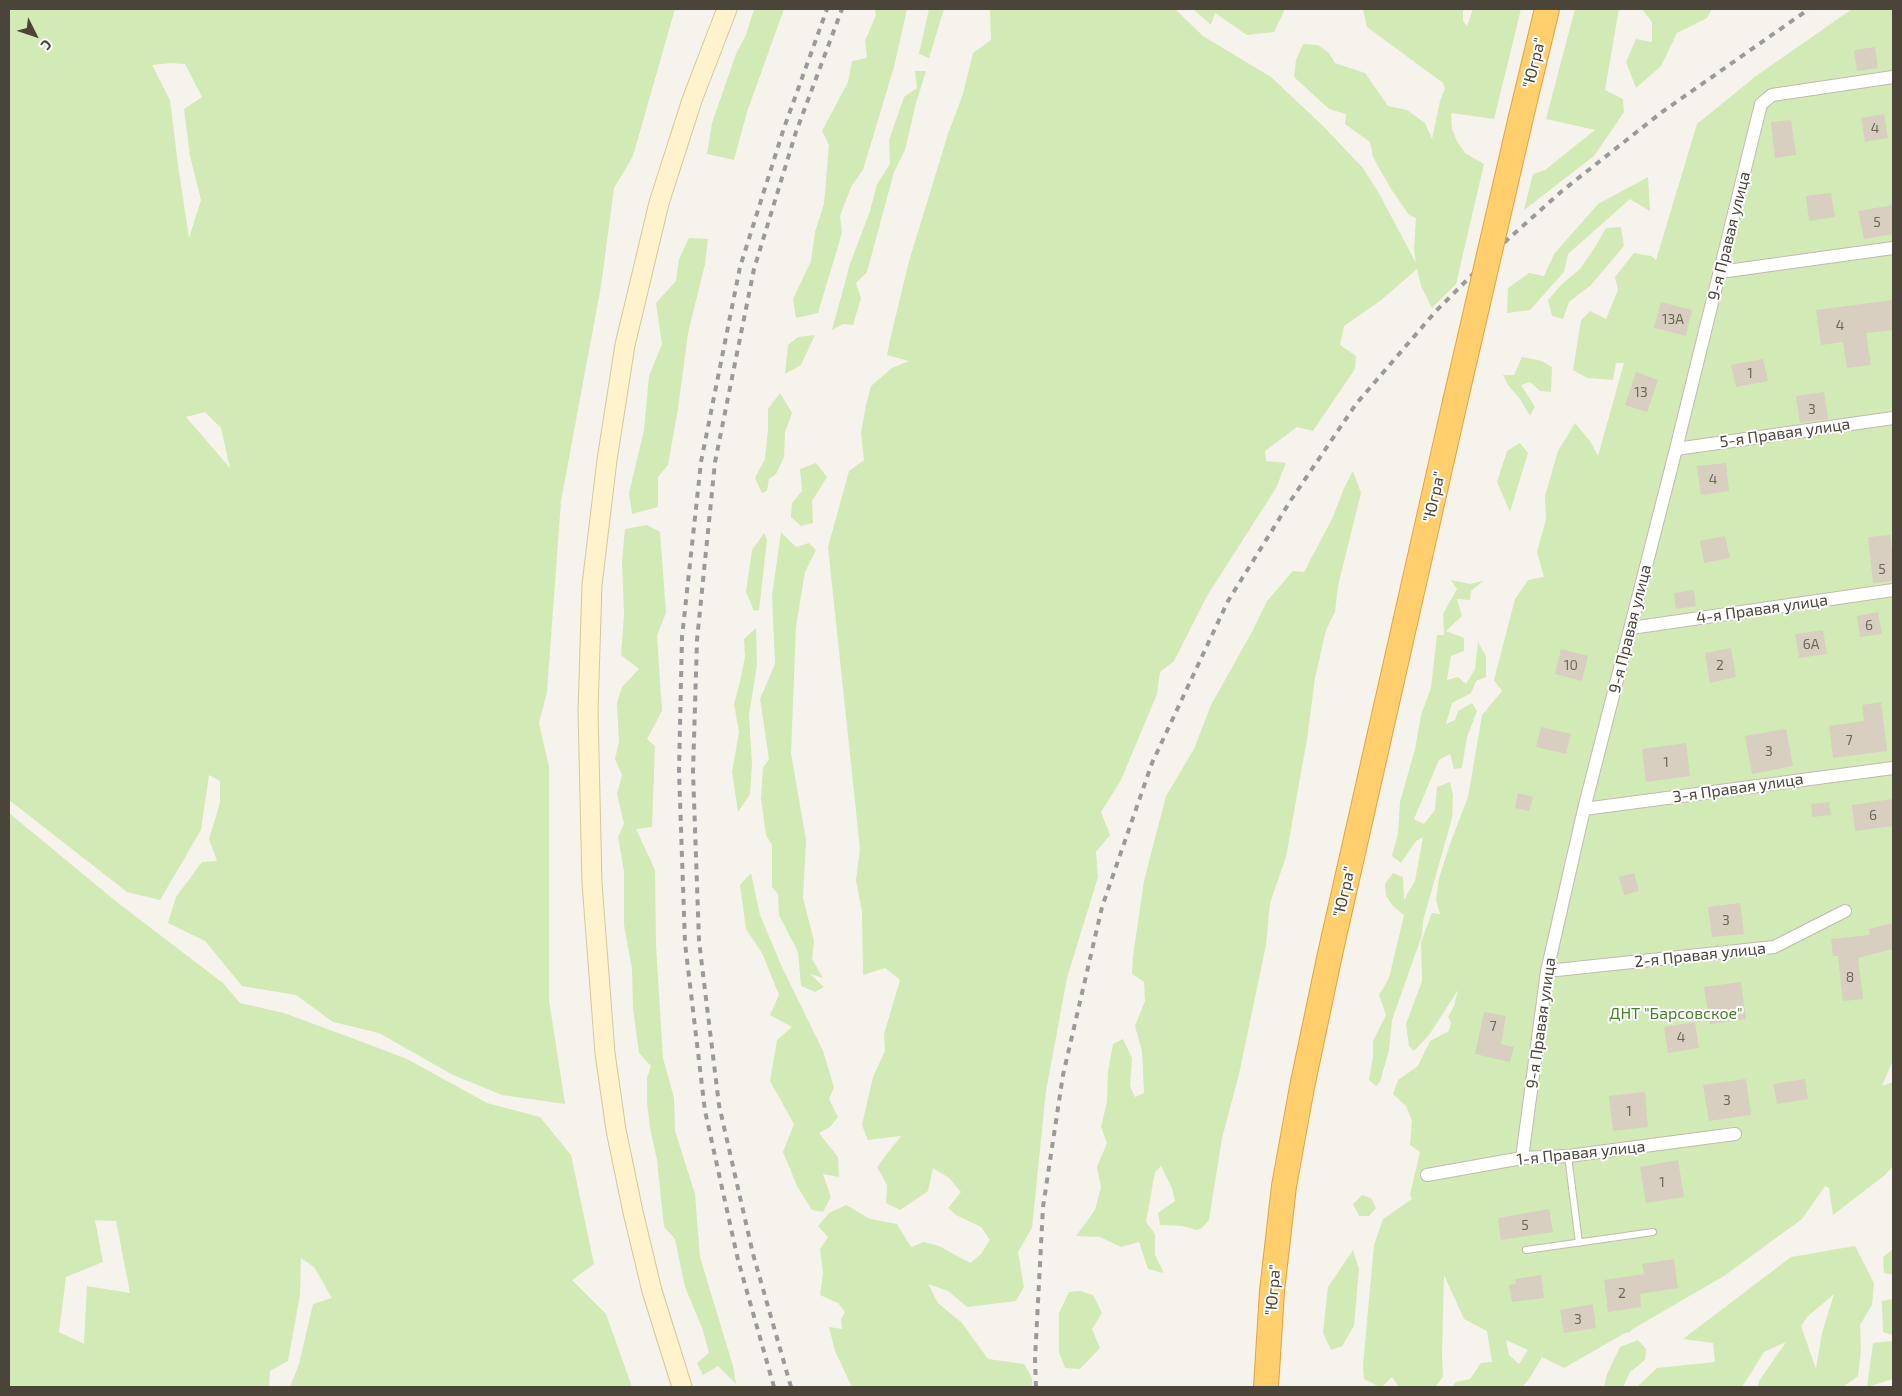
<!DOCTYPE html>
<meta charset="utf-8">
<style>
body{margin:0}
#map{position:relative;width:1902px;height:1396px;overflow:hidden;background:#f6f3ec;font-family:"Exo 2",sans-serif}
canvas{display:block}
.frame{position:absolute;inset:0;border:10px solid #4b4439;pointer-events:none}
.north{position:absolute;left:10px;top:10px;width:50px;height:50px;-webkit-text-stroke:4px #fff;paint-order:stroke;rotate:131deg;font-size:14px;font-weight:700;line-height:20px;text-align:center;color:#4b4439}
.north::after{content:'';display:block;margin:auto;width:18px;height:22px;background:#4b4439;clip-path:polygon(50% 0,100% 100%,50% 72%,0 100%)}
</style>
<div id="map">
<canvas width="1902" height="1396"></canvas>
<div class="frame"></div>
<div class="north">С</div>
</div>
<script>
const ctx = document.querySelector('canvas').getContext('2d');
ctx.lineJoin = 'round';
function paint(path, color) { ctx.fillStyle = color; ctx.fill(path, 'evenodd'); }
const poly = rows => new Path2D(rows.map(r => 'M' + r).join(''));
function strokePath(path, color, width, dash) { ctx.strokeStyle = color; ctx.lineWidth = width; ctx.lineCap = dash ? 'butt' : 'round'; ctx.setLineDash(dash || []); ctx.stroke(path); }
function label(font, color, halo, rows, align = 'center') {
  ctx.font = font + ' "Exo 2",sans-serif'; ctx.lineWidth = 4; ctx.setLineDash([]); ctx.textBaseline = 'middle'; ctx.strokeStyle = halo; ctx.fillStyle = color; for (const [text, x, y, turn = 0] of rows) {
    ctx.save(); ctx.translate(x, y); ctx.rotate((+turn || 0) * Math.PI / 180); ctx.textAlign = isNaN(turn) ? turn : align; if (halo) ctx.strokeText(text, 0, 0); ctx.fillText(text, 0, 0); ctx.restore();
  }
}
paint(poly([
 [9,9,675,9,633,156,614,188,601,286,561,501,547,692,539,723,549,767,549,1000,565,1104,502,1095,453,1075,379,1033,333,1022,296,995,242,986,205,941,168,923,176,897,202,862,217,861,209,839,220,803,220,781,209,775,201,830,160,900,127,892,9,800],
 [171,63,185,64,202,97,184,109,190,156,201,200,189,238,178,165,170,100,152,65],
 [205,412,221,428,230,468,186,417],
 [754,9,784,9,747,112,734,160,707,154,712,123,736,54,746,35],
 [875,9,907,9,894,67,863,170,852,185,840,216,842,233,818,313,796,318,793,299,811,261,815,232,824,204,829,145,822,131,848,82,852,61,867,58,865,41,876,15],
 [929,9,944,9,929,58,919,54],
 [990,9,1175,9,1203,36,1271,77,1323,126,1363,168,1381,197,1416,263,1414,249,1416,218,1409,215,1391,189,1373,157,1370,142,1345,124,1346,114,1329,109,1294,77,1296,60,1303,44,1318,45,1329,53,1335,63,1365,73,1388,106,1407,110,1425,123,1432,139,1440,101,1445,88,1443,83,1367,27,1363,9,1463,9,1463,21,1467,26,1473,9,1521,9,1494,119,1451,113,1452,129,1457,141,1465,153,1484,164,1456,284,1432,308,1421,286,1417,269,1380,301,1344,326,1340,345,1356,356,1355,369,1313,431,1297,427,1265,451,1266,461,1286,463,1276,488,1207,596,1174,661,1160,672,1157,694,1121,780,1101,812,1110,835,1096,852,1098,877,1067,978,1046,1091,1032,1228,1018,1252,1024,1287,1016,1301,967,1307,948,1291,928,1284,938,1303,962,1323,988,1359,1024,1364,1032,1378,1032,1387,852,1387,835,1351,829,1327,842,1329,841,1319,845,1312,838,1303,820,1295,823,1273,820,1249,828,1237,818,1226,829,1213,846,1205,870,1219,897,1224,911,1247,924,1242,939,1246,970,1263,981,1254,990,1240,981,1227,956,1215,948,1208,961,1192,949,1178,933,1168,928,1191,900,1210,886,1203,887,1185,877,1167,901,1136,868,1140,862,1125,873,1077,885,1051,884,1034,900,980,885,968,863,975,862,912,856,880,860,849,828,547,849,471,864,460,861,433,866,405,871,386,892,368,909,361,887,355,890,340,909,261,948,134,963,94,973,53,991,40],
 [1193,9,1285,9,1274,32,1247,35,1215,13,1211,25],
 [1575,9,1619,9,1605,90,1623,99,1624,112,1594,156,1524,210,1533,174,1545,170,1595,130,1546,119],
 [1642,9,1712,9,1707,18,1677,33,1661,66,1636,88,1626,62,1636,39,1652,42,1652,22],
 [1852,9,1893,9,1893,1060,1882,1086,1893,1082,1893,1166,1885,1175,1833,1215,1829,1188,1825,1186,1802,1219,1724,1276,1631,1330,1631,1332,1625,1333,1564,1368,1542,1357,1530,1378,1522,1387,1452,1387,1456,1382,1470,1379,1481,1363,1492,1362,1487,1331,1464,1319,1444,1275,1442,1354,1443,1377,1435,1387,1399,1387,1392,1377,1382,1387,1380,1387,1364,1379,1363,1365,1374,1245,1383,1219,1412,1199,1410,1195,1420,1152,1410,1145,1412,1121,1406,1106,1393,1094,1398,1080,1418,1066,1430,1041,1449,1031,1451,1022,1448,1017,1454,1006,1458,990,1429,1035,1414,1051,1409,1046,1406,1024,1422,981,1421,942,1432,913,1440,914,1436,900,1439,878,1451,841,1468,797,1482,715,1502,691,1494,680,1515,599,1528,580,1544,577,1537,552,1546,519,1545,496,1558,451,1575,423,1590,441,1598,456,1624,363,1616,363,1613,380,1587,378,1573,370,1581,320,1590,311,1606,319,1618,290,1615,277,1634,253,1651,256,1656,260,1697,124,1756,76],
 [1506,1340,1528,1350,1519,1364,1509,1355],
 [915,71,926,71,916,103,905,150,894,172,867,272,856,283,861,298,853,325,843,324,832,330,850,264,870,211,877,184,890,164,889,140,904,97,917,88],
 [1648,177,1650,211,1630,199,1568,254,1564,272,1530,310,1507,313,1508,288,1529,273,1544,276,1554,254,1598,204],
 [1621,227,1624,246,1591,285,1569,302,1563,319,1552,316,1548,300,1561,285,1580,269,1595,247,1606,228],
 [689,238,708,239,705,264,688,333,678,409,668,465,658,477,658,507,632,514,629,493,644,430,649,376,662,344,656,303,676,281,679,259],
 [815,335,801,365,785,374,788,345,798,337],
 [1522,357,1542,361,1552,367,1551,392,1540,391,1530,382,1521,385,1535,407,1530,416,1520,399,1508,385,1503,375,1514,375],
 [780,393,792,413,785,432,784,457,776,474,769,479,767,491,762,493,755,478,765,459,768,429,768,409],
 [1520,443,1528,453,1510,512,1497,482,1507,451],
 [816,463,827,477,812,501,813,523,801,526,791,517,792,503,802,491,800,469],
 [1353,471,1361,493,1338,586,1335,612,1326,630,1315,678,1307,739,1286,857,1270,903,1266,945,1239,1074,1222,1138,1209,1220,1202,1228,1197,1230,1182,1226,1160,1225,1158,1213,1175,1201,1172,1188,1161,1166,1155,1172,1146,1222,1155,1234,1155,1255,1164,1273,1148,1269,1139,1242,1121,1247,1100,1237,1076,1236,1095,1210,1101,1187,1097,1167,1107,1143,1101,1127,1107,1102,1108,1072,1113,1044,1123,1039,1132,1058,1130,1086,1135,1097,1144,1093,1142,1051,1135,1026,1145,1001,1144,982,1132,974,1133,956,1144,881,1166,796,1194,749,1211,705,1253,630,1267,601,1293,571,1304,572,1332,519,1344,488],
 [647,525,660,532,666,613,657,635,662,711,647,739,655,746,652,827,636,829,655,870,656,945,663,1058,674,1098,675,1131,695,1194,700,1257,733,1366,736,1384,718,1366,703,1375,697,1363,709,1353,703,1330,685,1287,675,1239,664,1227,657,1160,650,1128,647,1102,647,1078,651,1066,639,1053,633,1008,632,969,624,925,624,871,618,837,624,824,617,794,622,775,615,759,619,742,617,703,622,687,639,669,621,655,624,614,622,561,625,529],
 [781,532,796,547,809,543,816,550,805,572,796,627,791,753,806,840,803,898,814,941,812,959,823,978,810,974,824,987,815,992,801,986,798,952,779,915,778,894,772,887,772,845,766,835,761,799,763,768,769,759,760,699,775,664,772,596],
 [764,533,767,540,759,610,754,611,746,592,752,550],
 [1451,580,1470,584,1483,581,1471,591,1470,600,1457,599,1462,616,1446,631,1464,638,1464,651,1451,656,1447,680,1458,677,1466,684,1475,669,1478,642,1486,656,1486,677,1476,681,1471,693,1452,703,1446,724,1455,720,1458,711,1472,703,1477,711,1467,737,1462,768,1454,769,1450,754,1439,760,1414,819,1424,824,1435,810,1437,787,1450,782,1453,795,1452,818,1423,921,1422,935,1392,1020,1389,1050,1380,1082,1376,1086,1369,1080,1373,1057,1373,1041,1386,1015,1379,995,1389,978,1404,915,1393,906,1386,896,1385,884,1393,873,1403,877,1404,900,1415,881,1423,837,1416,841,1401,863,1392,856,1398,833,1400,802,1415,749,1421,715,1431,688,1437,635,1444,635,1443,614,1457,589],
 [756,628,757,665,749,715,752,764,750,794,738,812,732,772,739,732,734,704,740,682,745,656,744,639],
 [9,813,118,903,223,983,240,1003,284,1013,365,1043,407,1059,487,1103,540,1117,571,1155,594,1264,572,1280,606,1314,632,1387,290,1387,299,1364,313,1304,332,1298,314,1267,301,1258,300,1295,288,1361,270,1371,269,1387,9,1387],
 [95,1220,116,1221,130,1293,87,1286,84,1344,59,1332,66,1277,103,1262],
 [751,873,760,915,782,967,823,1051,834,1087,829,1099,838,1117,830,1127,819,1133,838,1157,839,1177,823,1174,831,1197,823,1212,812,1210,797,1186,783,1152,794,1124,770,1081,777,1040,792,1027,770,1015,779,995,762,953,746,929,740,885],
 [1362,1195,1371,1198,1376,1208,1369,1216,1359,1216,1353,1204],
 [1855,1246,1874,1283,1872,1305,1860,1325,1861,1350,1858,1376,1843,1387,1758,1387,1759,1381,1786,1342,1764,1352,1742,1387,1637,1387,1657,1368,1715,1362,1713,1343,1683,1339,1791,1257],
 [1834,1294,1822,1333,1816,1369,1801,1326,1807,1317],
 [1893,1249,1893,1275,1884,1273,1883,1257],
 [1353,1250,1359,1269,1354,1326,1342,1346,1331,1350,1323,1333,1328,1287],
 [1080,1291,1093,1295,1102,1313,1092,1329,1100,1348,1080,1369,1065,1368,1059,1352,1059,1313,1069,1292],
 [1893,1299,1893,1335,1883,1332,1882,1301],
 [1638,1340,1646,1349,1645,1360,1630,1372,1623,1387,1604,1387,1607,1374,1620,1347],
 [1893,1341,1893,1379,1867,1387,1873,1343]
]), '#d2eab5');
paint(poly([
 [1875,47,1878,68,1857,71,1854,50],
 [1884,114,1888,138,1865,142,1861,118],
 [1791,120,1796,155,1775,158,1771,122],
 [1831,193,1835,217,1809,221,1806,196],
 [1893,205,1893,234,1864,239,1858,211],
 [1893,300,1893,330,1866,333,1871,365,1847,368,1843,342,1821,345,1816,310],
 [1661,302,1692,310,1686,336,1654,328],
 [1763,359,1768,381,1736,387,1731,365],
 [1636,372,1658,380,1647,412,1625,405],
 [1824,392,1828,419,1800,423,1796,396],
 [1726,463,1729,491,1701,495,1697,466],
 [1890,535,1893,558,1893,581,1873,583,1868,537],
 [1725,536,1730,558,1704,563,1700,541],
 [1694,590,1696,606,1676,609,1674,593],
 [1878,612,1882,634,1860,637,1857,616],
 [1823,630,1827,654,1799,658,1795,634],
 [1731,648,1736,677,1710,683,1705,653],
 [1561,649,1588,656,1582,681,1555,674],
 [1881,702,1887,751,1833,758,1829,726,1864,721,1862,705],
 [1541,727,1571,734,1566,754,1536,747],
 [1786,729,1793,766,1752,774,1745,736],
 [1686,743,1690,776,1646,782,1642,749],
 [1518,793,1533,797,1529,811,1515,808],
 [1893,799,1893,826,1855,831,1852,805],
 [1829,802,1831,815,1812,817,1811,804],
 [1634,873,1639,891,1624,895,1619,877],
 [1740,903,1744,934,1712,937,1708,907],
 [1893,923,1893,949,1858,958,1863,999,1843,1001,1838,956,1833,956,1831,939,1870,935,1869,929],
 [1741,982,1746,1019,1710,1024,1704,987],
 [1484,1012,1506,1016,1501,1044,1514,1047,1510,1062,1475,1054],
 [1695,1022,1699,1048,1668,1053,1664,1027],
 [1746,1079,1751,1115,1709,1121,1703,1085],
 [1805,1079,1808,1099,1777,1104,1773,1084],
 [1645,1092,1648,1127,1613,1131,1609,1096],
 [1678,1160,1684,1197,1646,1203,1640,1167],
 [1549,1209,1553,1232,1501,1240,1498,1218],
 [1674,1259,1678,1288,1640,1294,1641,1307,1608,1312,1604,1280,1644,1274,1642,1264],
 [1541,1275,1544,1298,1512,1302,1509,1285,1516,1284,1515,1279],
 [1593,1304,1596,1328,1564,1333,1560,1310]
]), '#d8cfc1');
const lane = poly([
 [1568,1156,1579,1243],
 [1526,1250,1653,1232]
]);
const street = poly([
 [1720,272,1893,248],
 [1676,449,1893,418],
 [1631,628,1893,590],
 [1584,809,1893,768],
 [1547,971,1774,947,1845,911],
 [1522,1158,1547,971,1584,809,1676,449,1761,104,1772,95,1893,77],
 [1427,1175,1522,1158,1568,1156,1735,1134]
]);
const secondary = poly([
 [682,1387,652,1291,633,1212,616,1130,605,1053,592,883,588,711,592,585,607,460,625,345,659,203,692,100,727,9]
]);
const highway = poly([
 [1521,117,1547,9],
 [1266,1387,1272,1291,1284,1186,1302,1087,1330,954,1455,402]
]);
strokePath(lane, '#c2bbae', 8);
strokePath(street, '#c2bbae', 14);
strokePath(secondary, '#d6c79b', 21);
strokePath(highway, '#e0a43c', 26);
strokePath(lane, '#fff', 6);
strokePath(street, '#fff', 12);
strokePath(secondary, '#fff3cd', 19);
strokePath(highway, '#ffcf6e', 24);
strokePath(poly([
 [774,1387,738,1260,705,1111,685,943,679,771,682,637,701,462,740,267,784,128,827,9],
 [791,1387,753,1254,719,1105,699,941,693,772,697,640,715,462,754,269,796,132,842,9],
 [1036,1387,1035,1359,1043,1207,1063,1075,1102,907,1152,763,1228,601,1291,500,1356,404,1436,311,1508,239,1562,191,1662,112,1809,9]
]), '#9a9a9a', 4, [6, 6]);
const highwayBridge = poly([
 [1455,402,1521,117]
]);
strokePath(highwayBridge, '#e0a43c', 26, []);
strokePath(highwayBridge, '#ffcf6e', 24);
label('14px', '#6e675b', null, [
 ["4",1875,128],
 ["5",1877,222],
 ["13А",1673,319],
 ["4",1840,325],
 ["1",1750,373],
 ["13",1641,392],
 ["3",1812,409],
 ["4",1713,479],
 ["5",1882,569],
 ["6",1869,625],
 ["6А",1811,644],
 ["10",1571,665],
 ["2",1720,665],
 ["7",1849,740],
 ["3",1769,751],
 ["1",1666,762],
 ["6",1873,815],
 ["3",1726,920],
 ["8",1850,977],
 ["7",1493,1026],
 ["4",1681,1037],
 ["3",1727,1100],
 ["1",1629,1111],
 ["1",1662,1182],
 ["5",1525,1225],
 ["2",1622,1293],
 ["3",1578,1319]
]);
label('16px', '#4b4439', '#fff', [
 ["\"Югра\"",1534,63,-76],
 ["9-я Правая улица",1729,236,-76],
 ["5-я Правая улица",1785,433,-8],
 ["\"Югра\"",1434,497,-77],
 ["4-я Правая улица",1762,609,-8],
 ["9-я Правая улица",1630,629,-76],
 ["3-я Правая улица",1738,788,-8],
 ["\"Югра\"",1344,892,-77],
 ["2-я Правая улица",1700,955,-6],
 ["9-я Правая улица",1541,1023,-82],
 ["1-я Правая улица",1581,1153,-6],
 ["\"Югра\"",1273,1290,-85]
]);
label('16px', '#4a7f2a', '#fff', [
 ["ДНТ \"Барсовское\"",1676,1014]
]);
</script>
